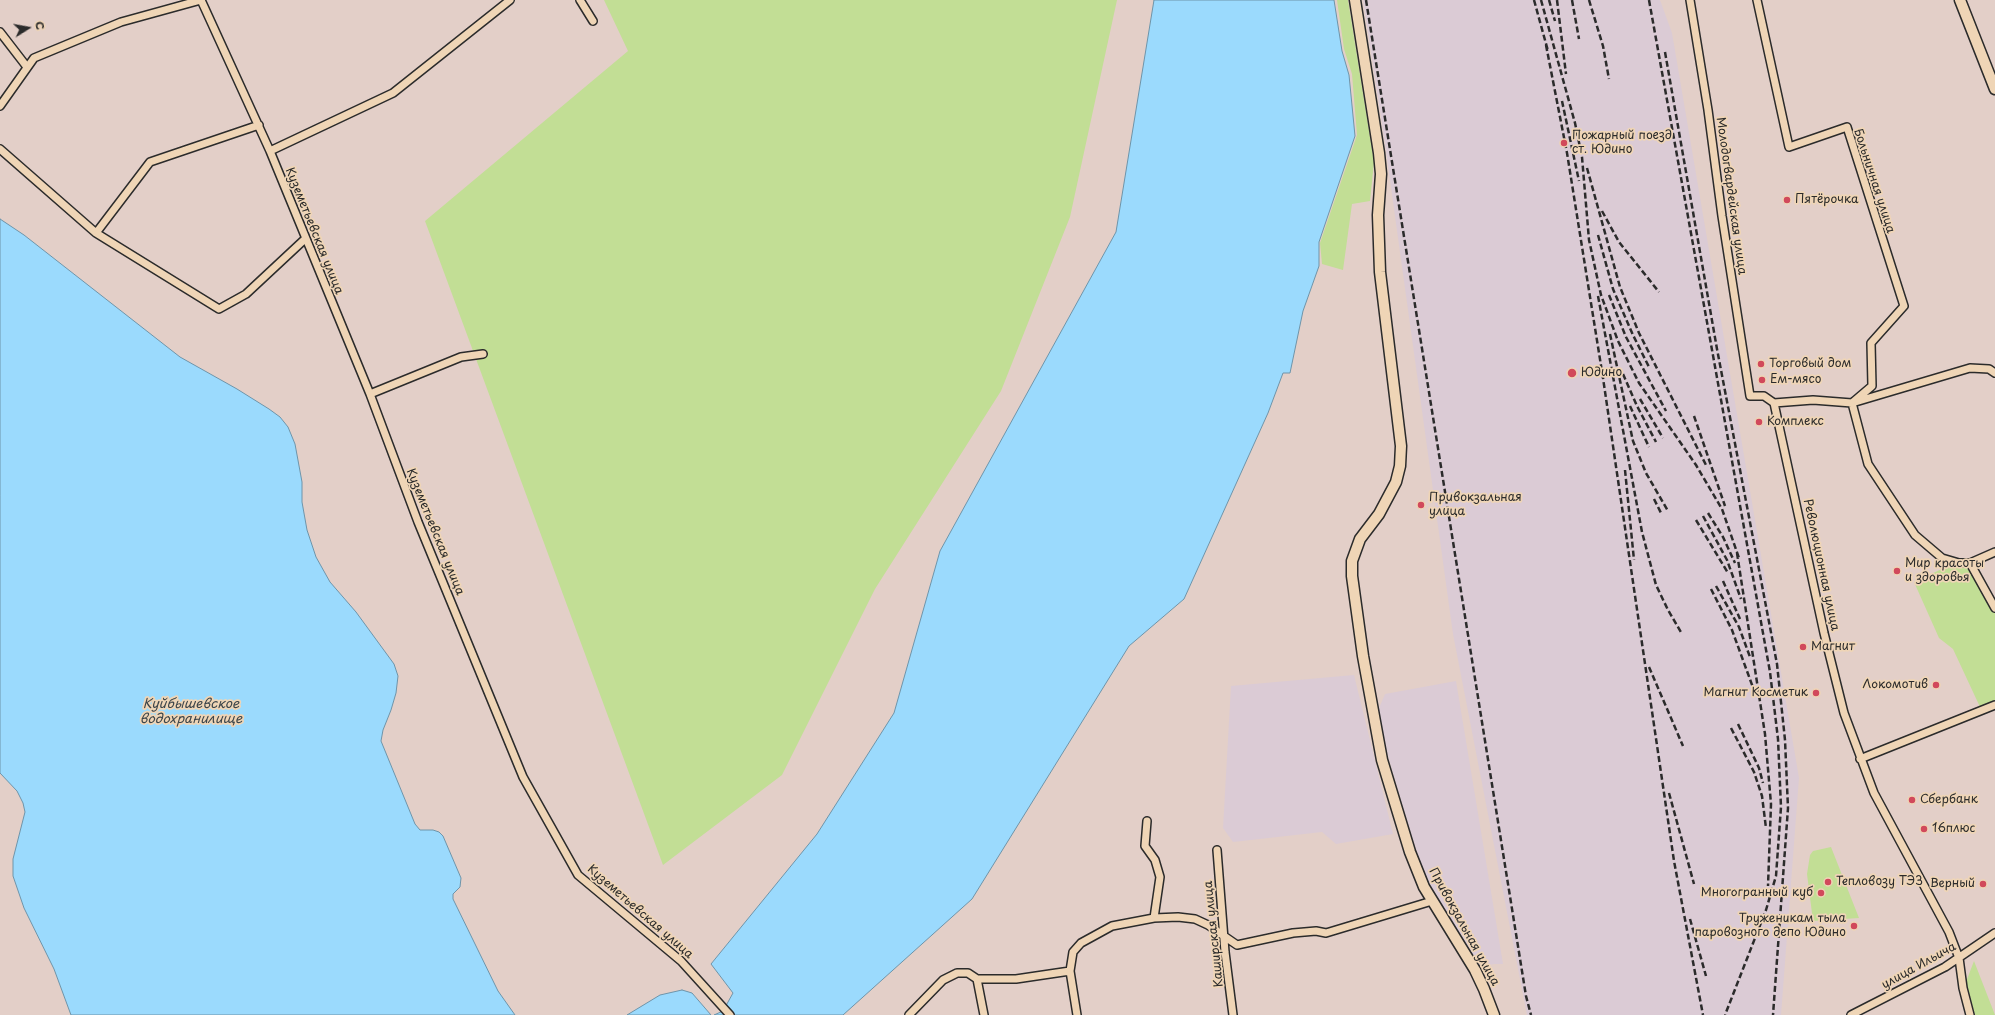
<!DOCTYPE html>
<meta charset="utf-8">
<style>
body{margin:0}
#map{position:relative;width:1995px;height:1015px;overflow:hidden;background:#e3cfc8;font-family:"Playpen Sans",sans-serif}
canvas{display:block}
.north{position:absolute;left:8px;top:8px;width:40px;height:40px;-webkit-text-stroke:3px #efd5b6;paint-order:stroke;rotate:79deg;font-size:11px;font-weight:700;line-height:16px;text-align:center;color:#2b2b2b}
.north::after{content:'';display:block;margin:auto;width:14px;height:18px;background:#2b2b2b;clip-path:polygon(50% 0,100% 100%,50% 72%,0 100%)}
</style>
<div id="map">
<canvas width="1995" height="1015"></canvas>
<div class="north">С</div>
</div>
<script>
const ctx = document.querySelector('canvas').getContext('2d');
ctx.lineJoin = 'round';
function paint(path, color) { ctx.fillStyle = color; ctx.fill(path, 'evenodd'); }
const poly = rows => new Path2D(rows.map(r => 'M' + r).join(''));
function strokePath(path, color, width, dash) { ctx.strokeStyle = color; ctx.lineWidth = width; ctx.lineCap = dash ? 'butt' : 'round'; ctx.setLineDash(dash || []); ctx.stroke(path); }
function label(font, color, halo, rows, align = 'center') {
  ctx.font = font + ' "Playpen Sans",sans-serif'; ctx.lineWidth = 3.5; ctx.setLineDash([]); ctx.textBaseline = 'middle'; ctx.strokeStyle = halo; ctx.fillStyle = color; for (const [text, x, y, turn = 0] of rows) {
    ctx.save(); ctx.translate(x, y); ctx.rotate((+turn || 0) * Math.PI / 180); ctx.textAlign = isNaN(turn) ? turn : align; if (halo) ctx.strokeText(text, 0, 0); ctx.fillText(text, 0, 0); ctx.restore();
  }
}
paint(poly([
 [1363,0,1660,0,1672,33,1799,778,1781,1015,1527,1015,1453,634,1384,137],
 [1354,675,1393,834,1336,844,1322,832,1233,842,1223,828,1231,686],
 [1456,681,1503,964,1494,964,1479,967,1425,877,1405,814,1376,715,1385,694]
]), '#dbcbd5');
paint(poly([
 [604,0,1117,0,1070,217,1001,391,875,589,782,775,663,865,425,221,628,51],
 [1337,0,1348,0,1374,162,1370,201,1352,204,1343,270,1322,264,1320,243,1357,135,1352,74,1344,49],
 [1959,563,1970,563,1995,608,1995,702,1980,707,1953,649,1939,638,1914,582,1946,567],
 [1831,847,1859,918,1813,921,1807,874,1810,855,1813,851],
 [1974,961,1995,1015,1975,1015,1966,982]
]), '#c2de95');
const water = poly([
 [1154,0,1334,0,1342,51,1349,75,1355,136,1319,242,1319,266,1303,311,1290,373,1283,373,1268,413,1184,599,1129,646,972,899,843,1015,714,1015,723,1011,733,993,711,964,817,834,894,713,940,551,1116,232,1154,0],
 [0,219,24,235,180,357,237,389,269,409,280,417,288,427,295,444,302,482,302,502,307,530,316,557,330,582,356,612,394,664,398,676,396,693,391,710,383,730,381,741,415,824,420,830,433,830,439,832,443,836,461,878,460,887,453,894,453,899,498,991,515,1015,71,1015,54,969,24,908,13,876,13,859,25,812,23,803,17,791,0,773,0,219],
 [682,990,692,993,711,1015,627,1015,660,995,682,990]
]);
paint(water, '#9bdafd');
strokePath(water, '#6e94a9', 1);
const minor = poly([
 [201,0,270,151,370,394,418,522,523,777,578,875,681,961,730,1015],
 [580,0,593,21],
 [1690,0,1708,110,1722,216,1750,396,1764,396,1774,403,1813,400,1852,403,1970,368,1989,369,1995,373],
 [1757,0,1789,147,1847,127,1904,306,1871,343,1872,386,1852,403,1868,464,1915,535,1942,558,1959,563,1970,563,1995,552],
 [0,32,27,67],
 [0,106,34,58,121,22,201,0],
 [0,149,96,233,219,309,246,294,305,239],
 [270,151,393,93,510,0],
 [96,233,150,162,259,125],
 [370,394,461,357,483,354],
 [1774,403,1824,633,1844,713,1874,793,1949,932,1959,958,1963,988,1970,1015],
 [1970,563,1995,608],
 [1860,759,1995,705],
 [1147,821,1145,846,1155,860,1160,877,1154,918],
 [1217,850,1225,952,1233,1015],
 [1070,971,1077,1015],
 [977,979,984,1015],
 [909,1015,943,980,957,973,968,973,977,979,1016,979,1070,971,1073,952,1081,943,1112,926,1154,918,1178,917,1195,919,1208,925,1237,945,1293,933,1316,931,1326,933,1432,901],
 [1851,1015,1945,967,1995,933]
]);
const secondary = poly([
 [1355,0,1379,153,1381,174,1378,215,1380,272,1401,446,1400,466,1396,482,1379,514,1360,539,1352,561,1352,576,1363,656,1382,760,1410,852,1424,887,1475,970,1484,989,1494,1015],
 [1960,0,1995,89]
]);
strokePath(minor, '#2b2b2b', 10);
strokePath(secondary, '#2b2b2b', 13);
strokePath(minor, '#efd5b6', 7);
strokePath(secondary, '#efd5b6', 10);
strokePath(poly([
 [1366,0,1526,996,1531,1015],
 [1534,0,1548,51],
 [1541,0,1575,123,1582,157,1589,240,1601,295,1618,341,1639,383,1696,465,1722,509,1739,558],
 [1549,0,1555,21],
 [1557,0,1566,74],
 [1572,0,1579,39],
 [1589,0,1603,46,1609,79],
 [1649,0,1770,672,1778,739,1781,807,1776,876,1766,910,1725,1015],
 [1546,45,1567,153,1603,378,1674,861,1703,1015],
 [1665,52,1717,349,1777,664,1785,740,1788,808,1773,1015],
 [1562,101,1579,181],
 [1587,168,1620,287,1639,333,1707,467],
 [1602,211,1619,242,1659,292],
 [1598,235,1613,289,1633,335,1649,367],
 [1609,295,1626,337,1666,411],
 [1598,296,1642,532,1656,585,1668,610,1682,634],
 [1610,334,1633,441,1646,473,1668,511],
 [1623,374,1637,406,1656,442],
 [1640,399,1663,438],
 [1630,406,1649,447],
 [1694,416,1725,506],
 [1625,470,1634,560],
 [1654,499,1662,515],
 [1708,513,1723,537,1735,563],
 [1703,516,1727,560,1741,599],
 [1696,520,1728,573],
 [1737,553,1765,734,1771,804,1768,886],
 [1723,581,1740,619],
 [1716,586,1739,627,1750,657],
 [1711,589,1732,630,1755,693],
 [1649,667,1683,746],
 [1738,724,1759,768,1763,783],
 [1731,728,1754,772,1762,796,1766,828],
 [1669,793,1694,884],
 [1690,919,1706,976]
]), '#2b2b2b', 2.5, [6, 3]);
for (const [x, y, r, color] of [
 [1564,143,4,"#d1495b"],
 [1787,200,4,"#d1495b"],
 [1761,364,4,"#d1495b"],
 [1572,373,5,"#d1495b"],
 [1762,380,4,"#d1495b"],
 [1759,422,4,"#d1495b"],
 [1421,505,4,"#d1495b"],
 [1897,571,4,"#d1495b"],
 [1803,647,4,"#d1495b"],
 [1936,685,4,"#d1495b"],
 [1816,693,4,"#d1495b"],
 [1912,800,4,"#d1495b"],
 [1924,829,4,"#d1495b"],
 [1828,882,4,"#d1495b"],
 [1983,884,4,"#d1495b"],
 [1821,893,4,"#d1495b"],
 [1854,926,4,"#d1495b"]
]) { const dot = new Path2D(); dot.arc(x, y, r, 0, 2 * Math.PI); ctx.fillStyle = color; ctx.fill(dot); strokePath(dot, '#efd5b6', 1.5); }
label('12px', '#2b2b2b', '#efd5b6', [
 ["Пожарный поезд",1572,136],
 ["ст. Юдино",1572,150],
 ["Пятёрочка",1795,200],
 ["Торговый дом",1769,364],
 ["Юдино",1581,373],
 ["Ем-мясо",1770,380],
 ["Комплекс",1767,422],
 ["Привокзальная",1429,498],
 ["улица",1429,512],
 ["Мир красоты",1905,564],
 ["и здоровья",1905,578],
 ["Магнит",1811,647],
 ["Локомотив",1928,685,"right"],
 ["Магнит Косметик",1808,693,"right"],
 ["Сбербанк",1920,800],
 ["16плюс",1932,829],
 ["Тепловозу ТЭ3",1836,882],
 ["Верный",1975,884,"right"],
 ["Многогранный куб",1813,893,"right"],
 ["Труженикам тыла",1846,919,"right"],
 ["паровозного депо Юдино",1846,933,"right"]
], 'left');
label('12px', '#2b2b2b', '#efd5b6', [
 ["Больничная улица",1874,181,72],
 ["Молодогвардейская улица",1731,196,82],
 ["Куземетьевская улица",314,231,68],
 ["Куземетьевская улица",435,532,68],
 ["Революционная улица",1821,565,78],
 ["Куземетьевская улица",640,912,41],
 ["Привокзальная улица",1464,927,61],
 ["Каширская улица",1214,934,-96],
 ["улица Ильича",1919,966,-29]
]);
label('italic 13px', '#3c454a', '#efd5b6', [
 ["Куйбышевское",191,704],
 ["водохранилище",191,719]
]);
</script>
